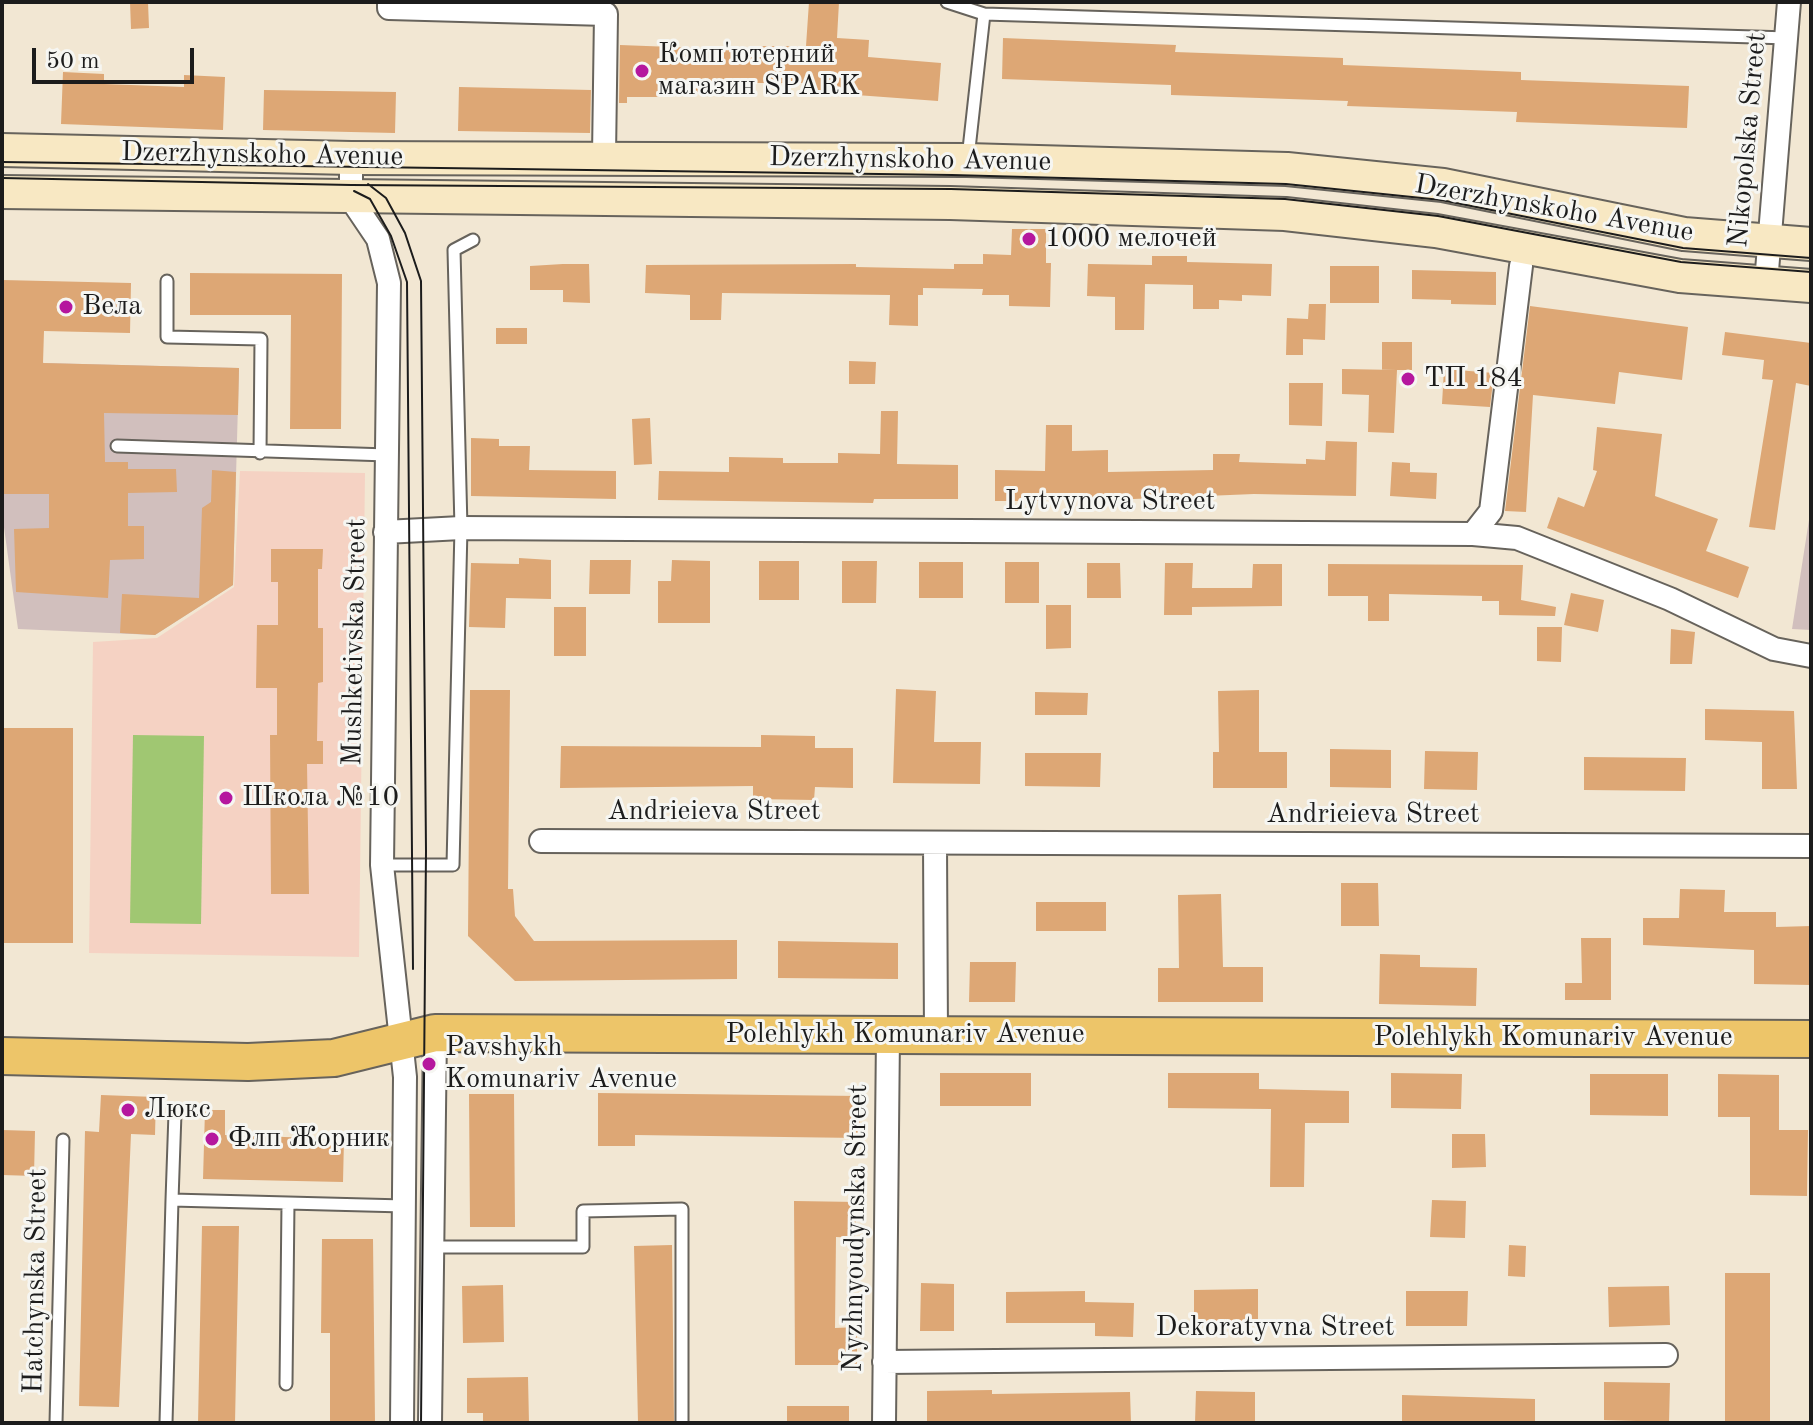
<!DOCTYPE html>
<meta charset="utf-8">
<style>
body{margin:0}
#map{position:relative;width:1813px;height:1425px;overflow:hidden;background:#f2e7d3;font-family:"Old Standard TT",serif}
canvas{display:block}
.frame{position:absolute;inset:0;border:4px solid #1c1c1c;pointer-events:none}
.scale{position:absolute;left:32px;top:48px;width:162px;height:36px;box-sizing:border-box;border:4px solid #1c1c1c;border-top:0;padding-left:10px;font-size:24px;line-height:28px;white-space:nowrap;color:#1c1c1c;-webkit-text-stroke:6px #f6f6f2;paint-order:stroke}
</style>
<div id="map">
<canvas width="1813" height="1425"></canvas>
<div class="frame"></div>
<div class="scale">50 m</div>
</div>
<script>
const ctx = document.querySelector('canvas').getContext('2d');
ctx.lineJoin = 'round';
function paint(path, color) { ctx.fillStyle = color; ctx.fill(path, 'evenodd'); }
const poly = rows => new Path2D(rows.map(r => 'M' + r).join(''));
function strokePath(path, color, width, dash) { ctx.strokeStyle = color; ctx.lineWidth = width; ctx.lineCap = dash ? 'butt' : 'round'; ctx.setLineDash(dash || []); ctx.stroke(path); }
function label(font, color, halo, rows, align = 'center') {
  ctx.font = font + ' "Old Standard TT",serif'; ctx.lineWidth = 6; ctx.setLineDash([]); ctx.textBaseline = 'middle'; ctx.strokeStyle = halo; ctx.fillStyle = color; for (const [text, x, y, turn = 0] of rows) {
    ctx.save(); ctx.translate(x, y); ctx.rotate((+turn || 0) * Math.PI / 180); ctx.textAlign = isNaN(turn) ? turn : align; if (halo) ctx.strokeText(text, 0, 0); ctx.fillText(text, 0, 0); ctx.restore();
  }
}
paint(poly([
 [240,471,365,473,359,957,89,953,93,642,157,638,234,587]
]), '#f5d2c3');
paint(poly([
 [2,341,44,363,239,368,233,585,155,635,18,629,2,513],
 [1811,507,1811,630,1792,629]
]), '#d1bfbd');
paint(poly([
 [133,735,204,736,201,924,130,923]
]), '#a0c772');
paint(poly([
 [130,2,148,2,149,28,131,29],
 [809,2,839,2,837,38,869,40,868,57,941,63,938,101,802,91,803,83,731,83,731,93,674,91,674,97,627,97,627,103,619,103,620,45,751,50,751,46,806,46],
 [1003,38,1176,45,1175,52,1343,58,1343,65,1521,72,1521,80,1689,86,1687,128,1516,122,1517,112,1347,106,1348,101,1171,95,1171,85,1002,79],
 [63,72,104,74,104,84,184,87,184,75,225,77,223,130,61,124],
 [459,87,591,90,590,133,458,131],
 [264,90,396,92,395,133,263,130],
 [1012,229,1046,229,1046,263,1051,263,1050,307,1009,306,1009,295,982,295,983,289,923,288,923,295,918,295,918,326,889,325,890,295,722,293,721,320,690,320,690,295,645,293,646,265,856,264,856,267,954,269,954,264,983,264,983,254,1011,255],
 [1152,256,1187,256,1187,262,1272,264,1271,296,1242,295,1242,301,1219,300,1219,309,1193,309,1193,285,1145,284,1144,330,1115,330,1115,297,1087,296,1088,264,1152,265],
 [563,264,589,264,590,303,563,302,563,290,530,290,530,266],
 [1330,266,1379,266,1379,303,1330,303],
 [1412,270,1496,272,1496,305,1451,304,1451,300,1412,299],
 [190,273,342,274,341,429,290,429,291,315,190,315],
 [2,280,131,283,130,333,44,331,43,363,239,368,238,415,104,413,105,462,128,462,128,469,176,469,177,492,128,493,128,526,144,526,144,559,110,560,108,598,16,592,14,529,49,528,49,494,2,494],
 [1309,304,1326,304,1325,340,1303,339,1303,355,1286,355,1287,318,1308,319],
 [1530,306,1688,327,1682,380,1619,372,1615,404,1533,395,1526,512,1505,511],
 [496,328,527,328,527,344,496,344],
 [1725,332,1811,343,1811,386,1796,383,1775,530,1749,527,1773,380,1762,379,1764,360,1722,355],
 [1382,342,1412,342,1412,370,1382,370],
 [849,361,876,362,875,384,849,384],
 [1342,369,1397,370,1394,433,1368,432,1369,395,1342,394],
 [1444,369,1494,373,1490,407,1442,404],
 [1289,383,1323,383,1322,426,1289,425],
 [881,411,898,411,897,464,958,465,958,499,874,499,873,503,658,500,659,471,729,472,729,457,783,458,783,463,838,463,838,453,880,454],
 [650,418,652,464,634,465,632,419],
 [1046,425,1072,425,1072,451,1108,450,1108,472,1213,470,1213,454,1240,454,1239,462,1306,464,1306,459,1325,460,1326,441,1357,442,1356,496,1254,494,1085,501,1085,494,1040,493,1040,501,995,501,995,470,1045,471],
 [1597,427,1662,434,1655,496,1718,519,1706,551,1749,567,1738,598,1547,528,1558,497,1584,507,1597,471,1593,470],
 [471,438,499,439,499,446,530,446,529,470,616,471,616,499,471,496],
 [1392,462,1410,463,1410,472,1437,473,1436,499,1390,496],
 [212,470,236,472,233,585,155,635,120,633,122,594,199,598,202,508,211,502],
 [271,549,323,549,322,569,318,569,318,628,323,628,323,682,318,683,317,741,323,741,323,764,307,764,309,894,271,894,270,735,277,735,277,688,256,688,257,625,278,625,278,582,271,582],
 [519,558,551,560,551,599,506,598,505,628,469,627,471,563,519,564],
 [590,560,631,560,630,594,589,594],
 [672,560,710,561,710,623,658,623,658,581,671,581],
 [759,561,799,561,799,600,759,600],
 [842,561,877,561,876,603,842,603],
 [919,562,963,562,963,598,919,598],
 [1005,562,1039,562,1039,603,1005,603],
 [1087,563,1120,563,1121,598,1087,598],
 [1165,563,1193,563,1192,588,1252,588,1253,564,1282,564,1282,606,1192,607,1192,615,1164,615],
 [1328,564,1523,565,1521,600,1556,607,1555,616,1499,615,1499,601,1482,601,1482,596,1389,594,1389,621,1368,621,1368,596,1328,596],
 [1571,593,1604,600,1598,632,1564,625],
 [1046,605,1071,605,1071,648,1046,649],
 [554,607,586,607,586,656,554,656],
 [1537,627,1562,627,1561,662,1537,661],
 [1671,629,1695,632,1692,664,1670,664],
 [896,689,936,691,934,742,981,742,980,784,893,783],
 [470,690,510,690,508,889,513,889,515,916,534,941,737,940,737,979,515,981,468,936],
 [1259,690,1259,752,1287,752,1287,788,1213,788,1213,752,1219,752,1218,691],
 [1035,692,1088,693,1087,715,1035,715],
 [1705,709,1794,711,1797,789,1762,789,1762,742,1705,740],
 [4,728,73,728,73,943,4,943],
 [761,735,815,736,815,748,853,748,853,788,815,787,814,800,753,799,753,786,560,788,561,746,761,747],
 [1330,749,1391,750,1391,788,1330,787],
 [1425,751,1478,752,1477,790,1424,789],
 [1025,753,1101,753,1100,787,1025,786],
 [1584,757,1686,758,1685,791,1584,790],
 [1341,883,1378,883,1379,926,1341,926],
 [1680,889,1725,890,1724,912,1776,912,1776,927,1811,926,1811,985,1754,984,1754,950,1643,945,1643,918,1679,918],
 [1221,894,1223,967,1263,967,1263,1002,1158,1002,1158,968,1179,968,1178,895],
 [1036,902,1106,902,1106,931,1036,931],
 [1581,938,1611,938,1611,1000,1565,1000,1565,983,1582,983],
 [778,941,898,943,898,979,778,978],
 [1380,954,1420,955,1420,967,1477,968,1476,1006,1379,1004],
 [970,962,1016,962,1015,1002,969,1002],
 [940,1073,1031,1073,1031,1106,940,1106],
 [1168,1073,1259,1073,1259,1089,1349,1091,1349,1123,1305,1123,1304,1187,1270,1187,1271,1109,1168,1108],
 [1391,1073,1462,1074,1461,1109,1391,1108],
 [1590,1074,1668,1074,1668,1116,1590,1115],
 [1718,1074,1779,1075,1779,1130,1808,1130,1807,1196,1750,1195,1750,1117,1718,1117],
 [598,1093,860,1096,859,1138,635,1135,635,1146,598,1146],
 [469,1094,514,1094,515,1227,470,1227],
 [101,1095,156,1097,155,1135,131,1134,119,1407,79,1406,85,1131,99,1132],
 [205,1110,225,1110,225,1135,344,1139,343,1182,203,1179],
 [2,1130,35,1131,34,1176,2,1175],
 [1452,1134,1485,1134,1486,1167,1452,1168],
 [1432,1200,1466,1201,1465,1238,1430,1237],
 [794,1201,857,1202,855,1238,836,1237,835,1328,857,1327,857,1365,795,1365],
 [202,1226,239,1226,235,1423,198,1423],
 [322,1239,373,1239,375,1423,330,1423,330,1333,321,1333],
 [672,1245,674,1423,638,1423,634,1246],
 [1509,1245,1526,1246,1525,1277,1508,1276],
 [1725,1273,1770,1273,1770,1423,1725,1423],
 [921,1283,954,1284,954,1331,920,1331],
 [503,1285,504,1342,463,1343,462,1286],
 [1669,1286,1670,1325,1609,1327,1608,1287],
 [1258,1289,1258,1325,1194,1326,1194,1290],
 [1085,1291,1085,1302,1134,1303,1133,1337,1095,1336,1095,1323,1006,1323,1006,1292],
 [1406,1291,1468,1291,1467,1326,1406,1326],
 [528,1377,529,1423,483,1423,483,1413,467,1413,467,1378],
 [1604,1382,1670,1383,1669,1422,1604,1420],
 [992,1390,992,1394,1130,1392,1131,1423,927,1423,927,1391],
 [1196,1391,1255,1392,1255,1423,1195,1423],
 [1402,1395,1535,1399,1535,1423,1402,1421],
 [787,1406,849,1406,849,1423,787,1423]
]), '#dda775');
const lane = poly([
 [947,2,984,14,968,158],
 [984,14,1788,38],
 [167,281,167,337,261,339,260,453],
 [117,446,387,455],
 [382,865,453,865,461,528,454,250,473,240],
 [172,1200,175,1113],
 [432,1247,583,1247,583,1211,682,1209,682,1423],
 [286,1384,288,1203],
 [56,1423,63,1140],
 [166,1423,172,1200,404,1206]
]);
const street = poly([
 [389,2,389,8,606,14,604,156],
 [351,158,351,199,378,239,389,283,382,865,405,1077,402,1423],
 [1766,283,1789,2],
 [385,532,461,528,1473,534,1517,538,1670,599,1774,649,1811,656],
 [1473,534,1491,511,1521,266],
 [541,841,1811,846],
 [935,843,936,1036],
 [884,1362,1666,1355],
 [430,1423,435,1033],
 [884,1423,888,1035]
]);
const secondary = poly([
 [2,150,351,158,967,160,1287,169,1443,185,1684,234,1811,244],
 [2,192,950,203,1285,214,1436,231,1680,276,1811,286]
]);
const primary = poly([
 [2,1056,248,1062,334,1058,435,1033,1811,1039]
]);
strokePath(lane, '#67635c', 15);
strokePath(street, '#67635c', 26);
strokePath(secondary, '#67635c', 36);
strokePath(primary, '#67635c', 40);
strokePath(lane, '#fff', 11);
strokePath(street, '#fff', 22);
strokePath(secondary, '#f8e8c3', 32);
strokePath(primary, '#edc569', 36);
strokePath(poly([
 [2,162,952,175,1286,184,1441,200,1683,248,1811,258],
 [2,178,351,185,951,189,1285,199,1438,216,1681,262,1811,272],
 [368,184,386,198,405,233,421,281,426,851,421,1423],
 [354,191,370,199,391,236,407,282,413,969]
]), '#1c1c1c', 2);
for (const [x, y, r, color] of [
 [642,71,8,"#b5179e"],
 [1029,239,8,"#b5179e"],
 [66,307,8,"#b5179e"],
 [1408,379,8,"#b5179e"],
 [226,798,8,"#b5179e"],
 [429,1064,8,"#b5179e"],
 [128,1110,8,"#b5179e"],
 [212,1139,8,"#b5179e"]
]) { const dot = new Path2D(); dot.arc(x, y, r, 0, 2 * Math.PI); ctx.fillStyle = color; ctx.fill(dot); strokePath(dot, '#f6f6f2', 3); }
label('28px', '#1c1c1c', '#f6f6f2', [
 ["Комп'ютерний",658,55],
 ["магазин SPARK",658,87],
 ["1000 мелочей",1045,239],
 ["Вела",82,307],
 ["ТП 184",1424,379],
 ["Школа №10",242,798],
 ["Pavshykh",445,1048],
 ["Komunariv Avenue",445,1080],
 ["Люкс",144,1110],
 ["Флп Жорник",228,1139]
], 'left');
label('28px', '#1c1c1c', '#f6f6f2', [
 ["Nikopolska Street",1748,140,-85],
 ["Dzerzhynskoho Avenue",262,155,1],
 ["Dzerzhynskoho Avenue",910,160,1],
 ["Dzerzhynskoho Avenue",1554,209,10],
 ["Lytvynova Street",1110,502],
 ["Mushketivska Street",355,642,-89],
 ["Andrieieva Street",714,812],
 ["Andrieieva Street",1373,815],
 ["Polehlykh Komunariv Avenue",905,1035],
 ["Polehlykh Komunariv Avenue",1553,1038],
 ["Nyzhnyoudynska Street",856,1228,-89],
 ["Hatchynska Street",36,1281,-89],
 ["Dekoratyvna Street",1275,1328]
]);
</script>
